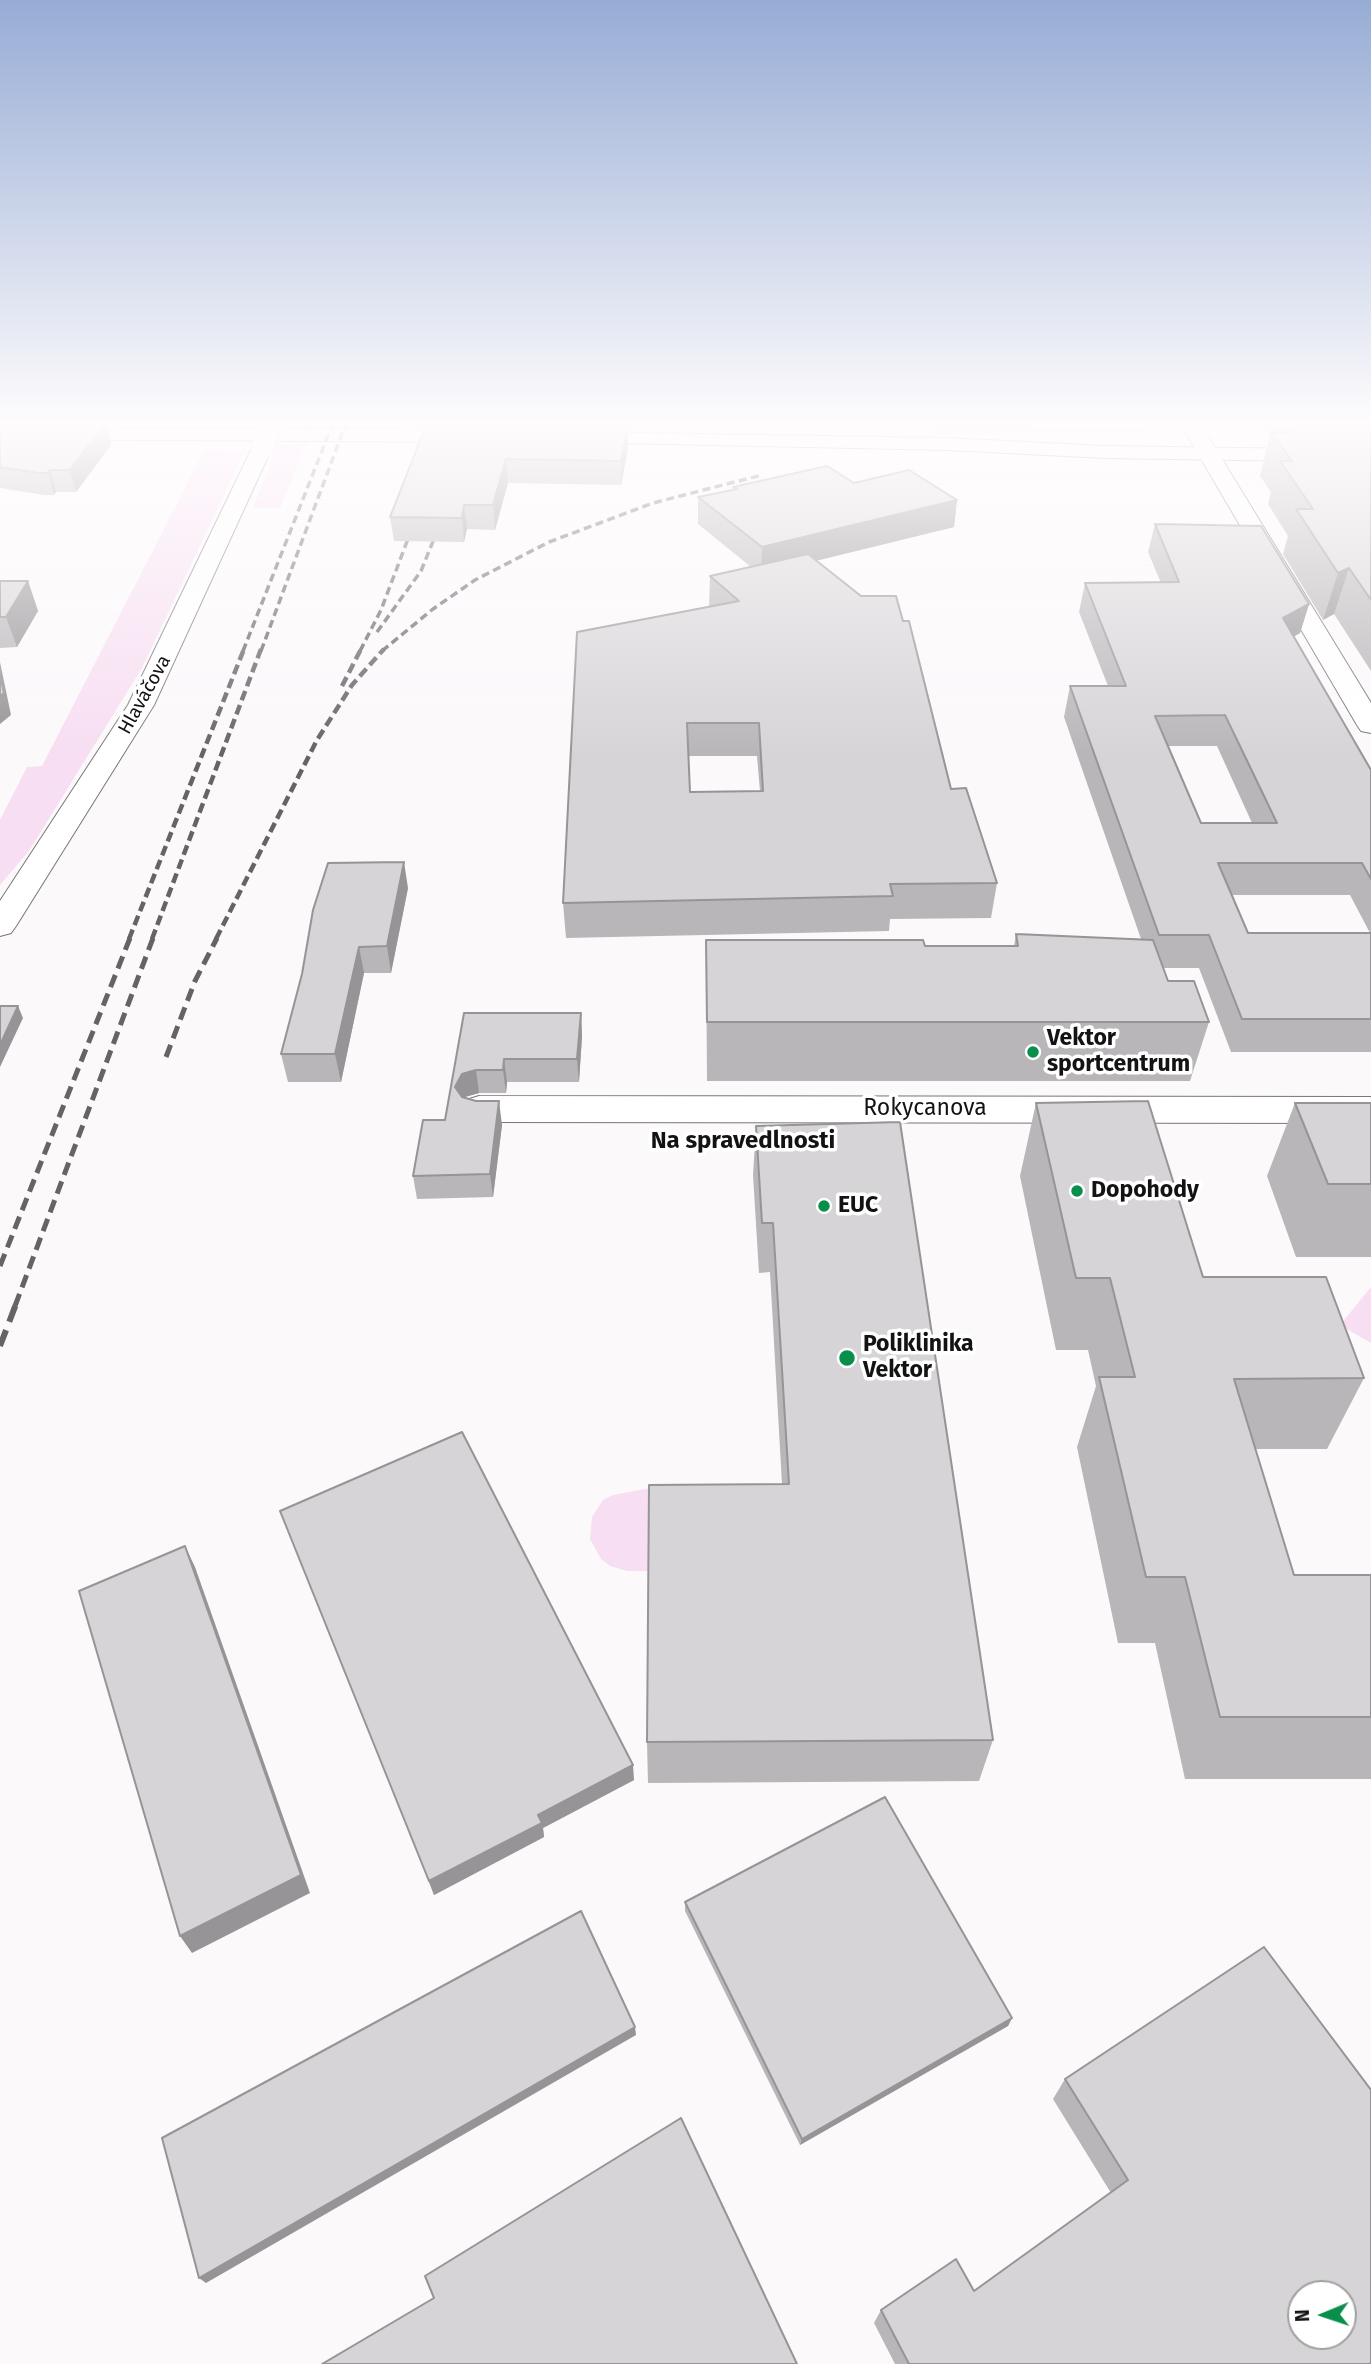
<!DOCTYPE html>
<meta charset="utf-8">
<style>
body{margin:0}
#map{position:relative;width:1371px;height:2364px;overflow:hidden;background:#fcf9fb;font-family:"Fira Sans",sans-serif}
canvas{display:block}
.north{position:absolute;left:1287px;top:2280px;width:70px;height:70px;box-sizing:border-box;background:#fff;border:2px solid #a1a1a1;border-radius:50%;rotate:268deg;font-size:19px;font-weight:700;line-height:28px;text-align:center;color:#141314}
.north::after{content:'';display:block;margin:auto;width:24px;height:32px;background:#098e4b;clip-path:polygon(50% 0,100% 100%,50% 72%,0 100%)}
</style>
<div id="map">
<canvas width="1371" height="2364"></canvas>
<div class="north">N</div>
</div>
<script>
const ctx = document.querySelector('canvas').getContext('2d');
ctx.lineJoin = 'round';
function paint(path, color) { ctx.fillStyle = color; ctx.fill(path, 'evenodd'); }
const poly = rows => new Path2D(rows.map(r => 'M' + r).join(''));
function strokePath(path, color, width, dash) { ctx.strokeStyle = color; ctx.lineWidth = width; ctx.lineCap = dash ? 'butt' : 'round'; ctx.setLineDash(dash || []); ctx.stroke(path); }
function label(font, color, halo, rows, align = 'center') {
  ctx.font = font + ' "Fira Sans",sans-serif'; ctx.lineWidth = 7; ctx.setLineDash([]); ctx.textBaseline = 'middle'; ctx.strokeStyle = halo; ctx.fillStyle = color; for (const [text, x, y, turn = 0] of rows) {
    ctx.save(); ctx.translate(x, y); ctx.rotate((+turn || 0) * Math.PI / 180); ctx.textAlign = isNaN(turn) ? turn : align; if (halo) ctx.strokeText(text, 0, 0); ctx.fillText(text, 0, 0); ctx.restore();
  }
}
paint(poly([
 [301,423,315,423,280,508,253,508,277,445,295,445,303,424],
 [943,423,1030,423,1032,427,1144,429,1145,432,938,435,918,428],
 [205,449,245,451,142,668,29,851,0,885,0,820,27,767,42,766],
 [1371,1287,1371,1343,1340,1325],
 [651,1488,651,1571,627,1571,610,1566,601,1559,590,1539,592,1517,603,1500,613,1495]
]), '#f7def2');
const street = poly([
 [1180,423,1200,423,1371,703,1371,733,1361,731,1357,725,1180,423],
 [479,1096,1371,1097,1371,1123,479,1122,466,1118,461,1109,466,1100,479,1096]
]);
const secondary = poly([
 [0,427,474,430,481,432,484,436,481,440,474,442,0,439,0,427],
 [576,432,948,438,1104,446,1371,450,1371,462,1104,458,948,450,569,442,566,438,569,434,576,432]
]);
const primary = poly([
 [262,442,269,444,272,448,154,705,16,926,11,933,0,936,0,901,128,705,252,448,255,444,262,442]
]);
strokePath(street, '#777577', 2);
strokePath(secondary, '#777577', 2);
strokePath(primary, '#777577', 2);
paint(street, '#fff');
paint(secondary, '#fff');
paint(primary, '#fff');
strokePath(poly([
 [377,632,421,571,440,524],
 [243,651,333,423],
 [261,651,346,423],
 [360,651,381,610,414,523],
 [382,651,433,609,475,580,549,542,653,503,762,475]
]), '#656365', 3.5, [8, 4.5]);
strokePath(poly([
 [342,686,361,649],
 [129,939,244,649],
 [152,939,261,649],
 [216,939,317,740,352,685,384,649]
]), '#656365', 4.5, [10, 5]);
strokePath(poly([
 [166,1057,195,981,217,938],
 [0,1266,130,938],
 [15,1306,153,938]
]), '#656365', 5, [13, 7]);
strokePath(poly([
 [0,1346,16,1304]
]), '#656365', 6, [17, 9]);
const primaryBridge = poly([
 [262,448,272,423]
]);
strokePath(primaryBridge, '#777577', 24, []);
strokePath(primaryBridge, '#fff', 23);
paint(poly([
 [0,423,105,423,111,445,76,492,56,492,54,495,44,495,0,488],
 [416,423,632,423,631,430,627,430,628,448,621,485,508,483,495,530,467,529,464,542,394,541,390,517,425,427],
 [1262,423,1371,423,1371,671,1334,614,1323,620,1283,554,1288,536,1268,504,1271,492,1260,476,1270,436],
 [854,483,957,500,954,527,816,561,951,789,997,883,991,918,890,919,889,931,566,938,563,903,709,607,710,576,751,567,698,524,698,497,733,490,733,487],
 [688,756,757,756,760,791,690,792],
 [1155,524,1309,604,1300,633,1293,637,1371,770,1371,1052,1231,1052,1199,968,1163,968,1168,981,1209,1022,1190,1081,707,1081,706,940,925,946,1014,946,1016,934,1141,939,1064,717,1070,686,1108,686,1079,612,1085,583,1161,583,1148,552],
 [1168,746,1217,746,1252,823,1201,823],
 [1231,895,1350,895,1370,933,1248,933],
 [0,581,28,581,38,611,17,647,0,648],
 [408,888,391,973,364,973,341,1082,288,1082,281,1054,302,974],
 [464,1013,581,1013,582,1036,579,1082,507,1082,506,1093,479,1093,465,1097,502,1125,493,1197,417,1199,413,1176,445,1120],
 [1036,1103,1203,1277,1364,1378,1327,1449,1255,1449,1294,1575,1371,1575,1371,1779,1185,1779,1155,1643,1118,1643,1077,1447,1096,1386,1088,1350,1056,1350,1020,1176],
 [1295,1103,1371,1103,1371,1257,1296,1257,1267,1176],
 [756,1126,993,1740,979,1781,648,1783,647,1742,782,1484,770,1272,759,1273,753,1175],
 [280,1511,634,1780,543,1828,544,1837,434,1895],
 [685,1902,1012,2018,1008,2026,800,2145,685,1911],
 [1065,2079,1369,2364,895,2364,874,2323,881,2310,974,2291,1111,2193,1053,2099]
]), '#b8b6b8');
paint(poly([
 [105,423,111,445,76,492,70,470],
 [627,425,628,448,621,485,621,461],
 [506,459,508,483,495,530,493,505],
 [50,470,56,492,54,495,48,473],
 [957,500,954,527,761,574,762,547],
 [464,505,467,529,464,542,462,518],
 [1349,568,1334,614,1323,620,1338,573],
 [28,581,38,611,17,647,6,617],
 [1309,604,1300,633,1274,647,1283,618],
 [0,662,11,715,0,724],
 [404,862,408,888,391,973,387,946],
 [359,947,364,973,341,1082,335,1054],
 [18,1006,23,1018,0,1067,0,1045],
 [581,1013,582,1036,579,1082,577,1059],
 [504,1059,507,1082,506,1093,503,1070],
 [476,1070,479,1093,465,1097,459,1110,455,1087,462,1074],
 [499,1101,502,1125,493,1197,490,1174],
 [185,1546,195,1567,310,1893,192,1953,180,1936],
 [633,1765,634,1780,543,1828,544,1837,434,1895,429,1881,538,1815],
 [1012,2018,1008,2026,800,2145,802,2139],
 [635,2027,636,2035,206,2283,199,2278]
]), '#969496');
const building = poly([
 [0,423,105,423,70,470,50,470,48,473,38,473,0,467,0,423],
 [427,423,522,423,627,425,621,461,506,459,493,505,464,505,462,518,390,517,427,423],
 [1299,423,1371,423,1371,600,1349,568,1338,573,1296,509,1313,509,1280,461,1292,461,1271,433,1290,433,1288,429,1303,429,1299,423],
 [827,466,854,483,909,470,957,500,762,547,698,497,737,489,733,487,827,466],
 [1155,524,1261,526,1309,604,1283,618,1371,770,1371,879,1362,863,1218,863,1248,933,1371,933,1371,1019,1242,1019,1209,935,1159,935,1070,686,1126,686,1085,583,1179,582,1155,524],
 [1225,715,1277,823,1201,823,1155,716,1225,715],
 [808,554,861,596,896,596,903,621,909,621,951,789,966,788,997,883,890,884,893,896,563,903,577,632,739,601,710,576,808,554],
 [687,723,759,723,763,791,690,792,687,723],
 [0,581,28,581,6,617,0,617,0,581],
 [0,676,4,693,0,696,0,676],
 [404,862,387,946,359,947,335,1054,281,1054,302,974,313,910,328,863,404,862],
 [1016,934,1153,940,1168,981,1194,981,1209,1022,707,1022,706,940,923,940,925,946,1018,946,1016,934],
 [0,1006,18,1006,0,1045,0,1006],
 [464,1013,581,1013,577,1059,504,1059,503,1070,476,1070,462,1074,455,1087,462,1097,476,1101,499,1101,490,1174,413,1176,423,1120,445,1120,464,1013],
 [1148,1101,1203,1277,1326,1277,1364,1378,1234,1379,1294,1575,1371,1575,1371,1717,1220,1717,1185,1577,1146,1577,1099,1377,1135,1377,1110,1278,1076,1278,1036,1103,1148,1101],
 [1295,1103,1371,1103,1371,1184,1328,1184,1295,1103],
 [900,1122,993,1740,647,1742,649,1485,789,1484,773,1223,762,1223,756,1126,900,1122],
 [462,1432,633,1765,538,1815,542,1823,429,1881,280,1511,462,1432],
 [185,1546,301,1875,180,1936,79,1591,185,1546],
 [885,1797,1012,2018,802,2139,685,1902,885,1797],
 [581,1911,635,2027,199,2278,162,2138,581,1911],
 [1264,1947,1371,2090,1371,2363,1369,2364,909,2364,881,2310,956,2259,974,2291,1128,2180,1065,2079,1264,1947],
 [1301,2294,1343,2294,1343,2336,1301,2336,1301,2294],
 [681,2118,797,2364,322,2364,434,2298,425,2276,681,2118]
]);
paint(building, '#d6d4d6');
strokePath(building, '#969496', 2);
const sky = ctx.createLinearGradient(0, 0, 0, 754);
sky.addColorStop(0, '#97acd5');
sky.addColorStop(0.56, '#fefcfd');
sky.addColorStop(1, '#fefcfd00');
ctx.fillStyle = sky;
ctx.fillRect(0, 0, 1371, 754);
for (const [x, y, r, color] of [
 [1033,1052,7,"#098e4b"],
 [1077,1191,7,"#098e4b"],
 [824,1206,7,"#098e4b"],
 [847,1358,9,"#098e4b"]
]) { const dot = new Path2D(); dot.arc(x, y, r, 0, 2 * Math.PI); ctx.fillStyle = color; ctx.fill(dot); strokePath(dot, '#fff', 2.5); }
label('19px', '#141314', '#fff', [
 ["Hlaváčova",145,695,-61]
]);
label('bold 23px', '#141314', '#fff', [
 ["Vektor",1047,1039],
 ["sportcentrum",1047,1065],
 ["Dopohody",1091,1191],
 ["EUC",838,1206],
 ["Poliklinika",863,1345],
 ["Vektor",863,1371]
], 'left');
label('23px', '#141314', '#fff', [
 ["Rokycanova",925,1109]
]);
label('bold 24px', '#141314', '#fff', [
 ["Na spravedlnosti",743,1141]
]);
</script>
